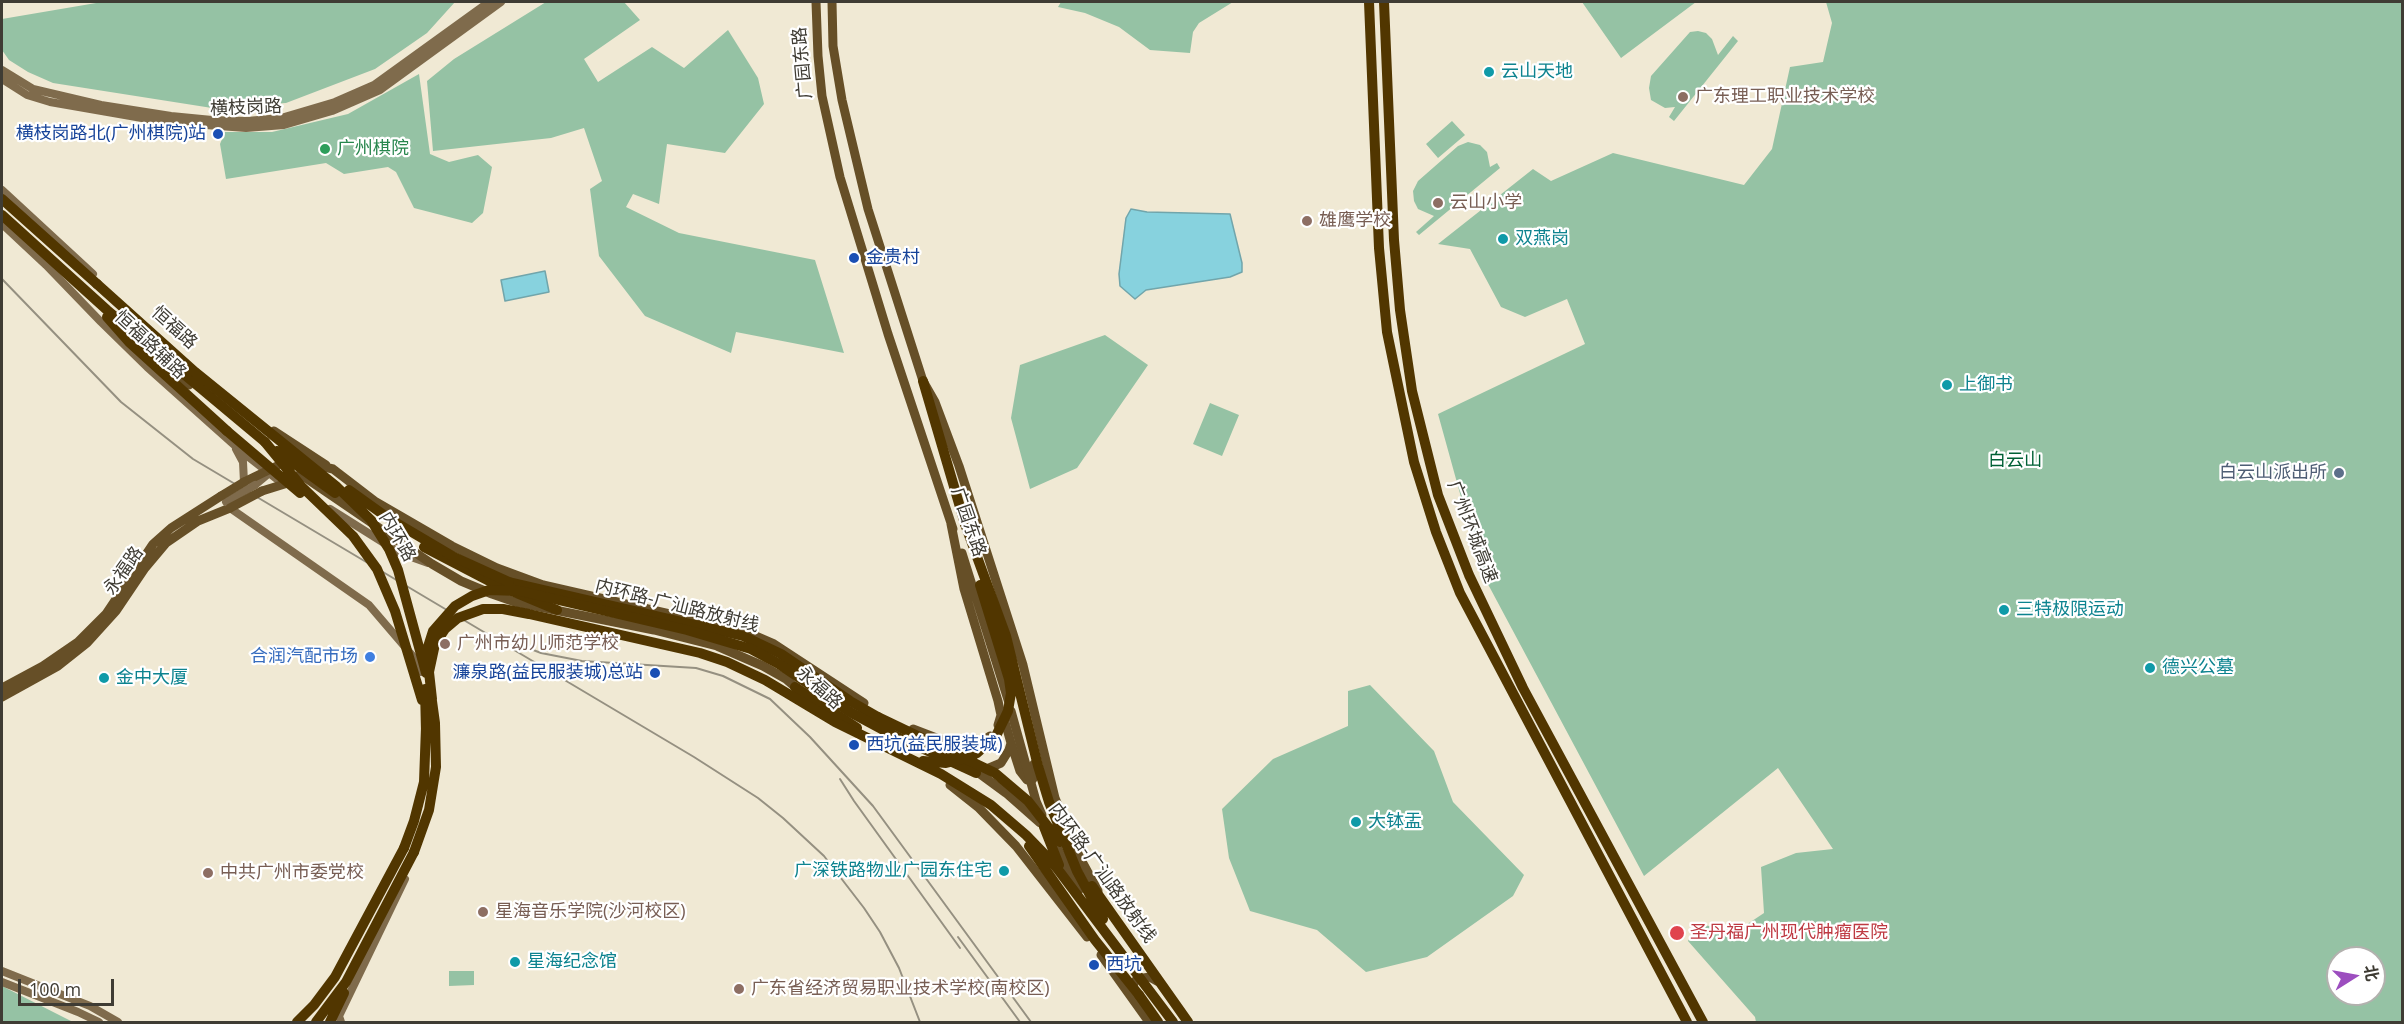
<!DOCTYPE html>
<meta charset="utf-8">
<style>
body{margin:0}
#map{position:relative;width:2404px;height:1024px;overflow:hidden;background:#f0e9d4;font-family:"Open Sans","Noto Sans SC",sans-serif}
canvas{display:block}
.frame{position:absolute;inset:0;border:3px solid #3f3c34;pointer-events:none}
.north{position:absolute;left:2326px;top:946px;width:60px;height:60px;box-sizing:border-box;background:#fff;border:2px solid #b2b1ae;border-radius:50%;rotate:79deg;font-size:16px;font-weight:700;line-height:24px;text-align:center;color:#3f3c34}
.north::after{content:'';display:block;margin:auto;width:21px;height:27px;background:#9c4ebf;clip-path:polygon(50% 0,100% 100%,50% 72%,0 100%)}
.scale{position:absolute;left:18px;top:979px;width:96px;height:27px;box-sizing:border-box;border:3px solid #3f3c34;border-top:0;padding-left:8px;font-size:18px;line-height:21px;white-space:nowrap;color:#3f3c34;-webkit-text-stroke:4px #fff;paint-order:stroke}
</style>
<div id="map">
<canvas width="2404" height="1024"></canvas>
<div class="frame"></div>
<div class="north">北</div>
<div class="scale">100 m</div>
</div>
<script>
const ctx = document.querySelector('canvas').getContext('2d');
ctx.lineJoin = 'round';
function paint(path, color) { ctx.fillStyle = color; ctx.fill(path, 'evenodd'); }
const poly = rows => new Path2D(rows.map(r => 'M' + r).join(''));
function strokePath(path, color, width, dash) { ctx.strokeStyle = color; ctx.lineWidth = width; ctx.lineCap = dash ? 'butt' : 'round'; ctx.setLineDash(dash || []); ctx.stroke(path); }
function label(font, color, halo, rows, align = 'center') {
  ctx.font = font + ' "Open Sans","Noto Sans SC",sans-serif'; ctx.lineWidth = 4.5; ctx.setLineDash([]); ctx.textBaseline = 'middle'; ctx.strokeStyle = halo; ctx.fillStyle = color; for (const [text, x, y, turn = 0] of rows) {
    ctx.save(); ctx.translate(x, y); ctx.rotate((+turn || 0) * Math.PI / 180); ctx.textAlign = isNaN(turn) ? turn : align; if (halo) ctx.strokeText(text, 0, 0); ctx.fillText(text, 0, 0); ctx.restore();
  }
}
paint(poly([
 [102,2,455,2,427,33,375,69,286,103,212,108,53,83,28,72,9,60,2,50,2,19],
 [546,2,624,2,640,20,584,59,598,82,652,47,684,68,728,30,758,78,764,104,725,153,667,144,659,204,633,194,626,207,679,233,815,260,844,353,736,332,731,353,645,316,599,256,590,189,602,181,584,128,551,138,433,151,427,81,454,59],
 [1061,2,1233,2,1199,23,1193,32,1190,53,1150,50,1119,27,1085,13,1058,7],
 [1582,2,1696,2,1621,58],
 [1826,2,2402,2,2402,1022,1756,1022,1755,1017,1688,941,1698,924,1737,931,1764,913,1761,867,1796,853,1833,849,1778,768,1644,876,1482,573,1438,414,1585,344,1567,299,1525,317,1501,307,1470,249,1438,244,1533,169,1551,181,1613,153,1744,185,1772,149,1790,67,1823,62,1832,23],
 [2338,958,2374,958,2374,994,2338,994],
 [1698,31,1706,33,1712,39,1718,55,1733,36,1738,41,1674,121,1669,117,1675,107,1665,108,1651,100,1649,88,1651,76,1690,32],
 [419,74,430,154,449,162,478,155,492,167,483,213,472,223,414,208,396,172,388,167,344,174,326,163,226,179,220,144,225,132,272,132,348,114],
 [1452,121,1465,135,1438,158,1426,144],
 [1468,142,1480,145,1487,152,1490,167,1497,163,1500,168,1419,235,1416,232,1434,216,1418,209,1414,201,1413,191,1418,181,1458,146],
 [1105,335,1148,365,1077,468,1030,489,1011,418,1020,365],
 [1210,403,1239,415,1222,456,1193,444],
 [1370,685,1434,751,1453,802,1524,875,1513,896,1427,957,1366,972,1317,930,1250,911,1229,858,1222,809,1273,759,1348,726,1348,691],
 [449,971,474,971,474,985,449,986],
 [2,986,65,1018,73,1022,2,1022]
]), '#95c2a4');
const water = poly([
 [1131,209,1147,212,1230,214,1242,263,1242,272,1230,277,1146,290,1135,299,1120,286,1119,274,1126,218,1131,209],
 [545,271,549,292,505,301,501,280,545,271]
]);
paint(water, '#87d2de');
strokePath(water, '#71a5ab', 1.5);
strokePath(poly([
 [2,70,33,89,101,105,171,116,212,120,247,121,281,118,335,102,374,85,489,2],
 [2,79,27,95,50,102,165,122,246,128,284,125,332,111,380,90,501,2],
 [2,190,93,274],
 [2,224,46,265,101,322,147,367,241,451,282,483],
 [236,449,243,462,244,482],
 [255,485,273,470],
 [230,508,369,605,417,661,421,672],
 [330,509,400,553,428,563],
 [2,971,90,1006,118,1022],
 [2,982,78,1012,99,1022],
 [341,1022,339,1016,405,879]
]), '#7f6b4c', 8);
strokePath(poly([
 [816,2,818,56,822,96,840,177,888,334,953,529],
 [832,2,833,46,842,100,868,209,923,381,935,402,959,466,1023,665,1055,798,1079,856,1098,891],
 [128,334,189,385],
 [274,431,326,465],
 [308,463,333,469,376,502,452,546,497,568,543,585,744,631,774,644,864,703],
 [300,474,432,564,461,581,492,594,515,602,654,630,717,646,763,666,786,679,800,691],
 [244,482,277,466],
 [262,491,291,482],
 [951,524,964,589,998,701,1001,715,998,725],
 [962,553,1009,703],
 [2,688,43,666,78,642,106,614,153,544,171,528,221,496],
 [2,697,58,666,87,643,116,611,145,568,166,543,198,521,230,508],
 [913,729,952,744,962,745,978,744,990,736],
 [1011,743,1020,771,1027,780,1032,780,1035,776,1034,764],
 [972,768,1006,793,1040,823],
 [982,771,1001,763,1009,750,1011,743,1003,715],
 [950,785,979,808,1016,846,1087,937],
 [1101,955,1149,1022],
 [1132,993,1134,983,1137,979,1150,977,1157,981]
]), '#664f27', 9);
strokePath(poly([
 [1369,2,1379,248,1387,332,1414,462,1436,532,1460,593,1687,1022],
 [1384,2,1394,240,1400,310,1412,391,1438,495,1469,575,1523,688,1703,1022],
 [2,199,97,284],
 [2,215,107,310,265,442],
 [107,317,129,342,227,431],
 [923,381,965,524],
 [424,547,497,585,557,610],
 [509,582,743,636,781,654,850,701,878,717],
 [795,687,857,728],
 [891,734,976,773],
 [1139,995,1158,1022],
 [297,1022,314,1005,335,977,404,848],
 [316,1022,346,982,414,852],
 [330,1022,344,993]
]), '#513600', 10);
strokePath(poly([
 [2,279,121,402,193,459,694,757,758,798,783,818,824,856,864,908,880,932,899,968,920,1022],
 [510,641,541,653,582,661,696,668,723,676,770,699,810,737,873,806,1031,1022],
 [840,779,854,801,960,948],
 [958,937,1020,1022]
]), '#959081', 2);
strokePath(poly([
 [226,502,255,485]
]), '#7f6b4c', 8);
strokePath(poly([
 [221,496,244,482],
 [230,508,262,491],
 [1011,711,1036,801,1042,815],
 [1058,849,1079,890]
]), '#664f27', 9);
strokePath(poly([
 [97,284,195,372,337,487,371,520,389,549,398,570,426,673],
 [227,431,300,493],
 [265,442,301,486,353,536,377,569,395,611,422,700],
 [277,451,335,493],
 [349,490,388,518,454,557,509,582],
 [965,524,1006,636,1038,766,1049,802,1077,871,1103,919],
 [426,653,433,631,455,606,472,596,489,590,520,591,687,630,751,649,779,664,850,712,891,734],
 [425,689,426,732],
 [432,699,429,672,435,644,445,629,458,618,483,609,503,609,529,614,700,653,727,662,765,680,835,722,941,774,991,805,1026,835,1053,863,1173,1022],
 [878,717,995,773,1028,801,1060,842],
 [923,761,946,763,967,758,977,753,996,736,1008,711,1011,693,1009,679,980,585],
 [1044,827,1059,865],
 [1029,846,1095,940,1139,995],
 [404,848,414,821,424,782,426,727],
 [414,852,429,810,436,767,435,723,431,694],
 [1092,886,1188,1022]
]), '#513600', 10);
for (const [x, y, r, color] of [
 [1489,72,6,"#0f9aa8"],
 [1683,97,6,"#8d6e63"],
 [218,134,6,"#1a4fb4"],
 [325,149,6,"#2e9e5b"],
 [1438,203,6,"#8d6e63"],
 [1307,221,6,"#8d6e63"],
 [1503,239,6,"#0f9aa8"],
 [854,258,6,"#1a4fb4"],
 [1947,385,6,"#0f9aa8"],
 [2339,473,6,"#5c6f8a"],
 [2004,610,6,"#0f9aa8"],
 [445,644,6,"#8d6e63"],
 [370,657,6,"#3f7fe0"],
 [2150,668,6,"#0f9aa8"],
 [655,673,6,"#1a4fb4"],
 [104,678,6,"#0f9aa8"],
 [854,745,6,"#1a4fb4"],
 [1356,822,6,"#0f9aa8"],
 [1004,871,6,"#0f9aa8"],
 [208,873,6,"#8d6e63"],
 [483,912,6,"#8d6e63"],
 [1677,933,8,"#e0444e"],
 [515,962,6,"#0f9aa8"],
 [1094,965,6,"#1a4fb4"],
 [739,989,6,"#8d6e63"]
]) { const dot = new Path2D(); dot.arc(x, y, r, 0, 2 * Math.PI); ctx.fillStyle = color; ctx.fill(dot); strokePath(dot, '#fff', 2); }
label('18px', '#3f3c34', '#fff', [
 ["广园东路",803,63,-95],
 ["横枝岗路",246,108,-2],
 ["恒福路",174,328,42],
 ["恒福路辅路",150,345,43],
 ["广园东路",968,522,71],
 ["广州环城高速",1472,532,69],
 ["内环路",397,537,60],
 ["永福路",124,571,-55],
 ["内环路-广汕路放射线",677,606,14],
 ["永福路",819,688,42],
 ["内环路-广汕路放射线",1102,873,54]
]);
label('18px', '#0d838f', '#fff', [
 ["云山天地",1501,72],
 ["双燕岗",1515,239],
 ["上御书",1959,385],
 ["三特极限运动",2016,610],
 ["德兴公墓",2162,668],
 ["金中大厦",116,678],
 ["大钵盂",1368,822],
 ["广深铁路物业广园东住宅",992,871,"right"],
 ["星海纪念馆",527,962]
], 'left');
label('18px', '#785e54', '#fff', [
 ["广东理工职业技术学校",1695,97],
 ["云山小学",1450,203],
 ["雄鹰学校",1319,221],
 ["广州市幼儿师范学校",457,644],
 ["中共广州市委党校",220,873],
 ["星海音乐学院(沙河校区)",495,912],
 ["广东省经济贸易职业技术学校(南校区)",751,989]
], 'left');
label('18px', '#164399', '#fff', [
 ["横枝岗路北(广州棋院)站",206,134,"right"],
 ["金贵村",866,258],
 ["濂泉路(益民服装城)总站",643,673,"right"],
 ["西坑(益民服装城)",866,745],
 ["西坑",1106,965]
], 'left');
label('18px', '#27864d', '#fff', [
 ["广州棋院",337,149]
], 'left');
label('18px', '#006035', '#fff', [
 ["白云山",2015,461]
]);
label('18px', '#4e5e75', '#fff', [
 ["白云山派出所",2327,473]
], 'right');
label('18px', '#366cbe', '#fff', [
 ["合润汽配市场",358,657]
], 'right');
label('18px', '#be3a42', '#fff', [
 ["圣丹福广州现代肿瘤医院",1690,933]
], 'left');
</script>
